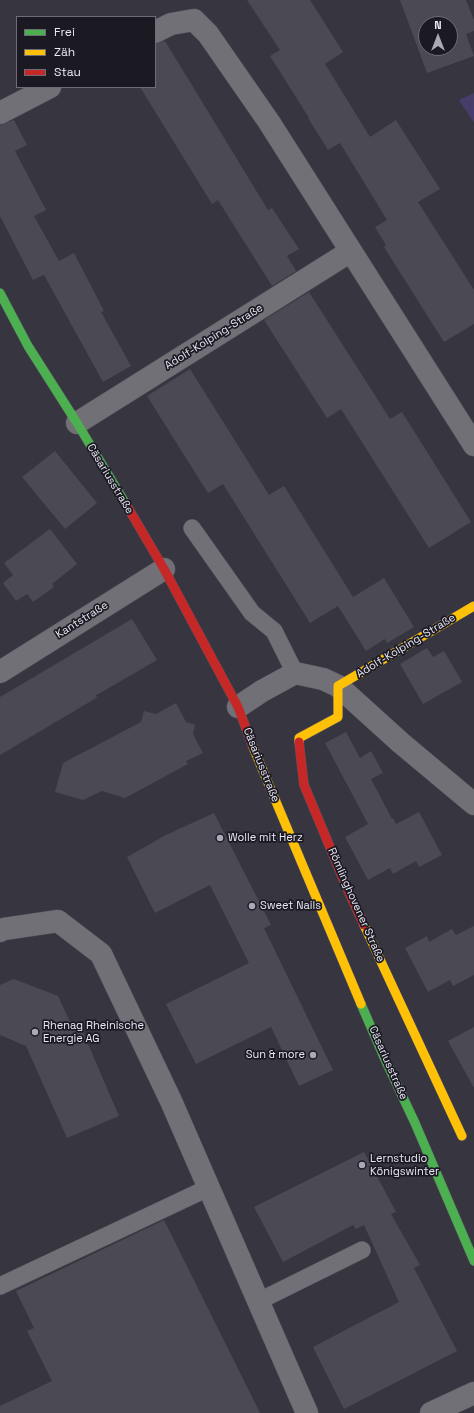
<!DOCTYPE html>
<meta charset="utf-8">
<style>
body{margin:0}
#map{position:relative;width:474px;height:1413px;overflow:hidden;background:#363540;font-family:"Space Grotesk",sans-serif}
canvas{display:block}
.legend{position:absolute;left:16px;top:16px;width:140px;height:72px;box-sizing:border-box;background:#1b1a23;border:1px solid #6e6c77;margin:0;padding:5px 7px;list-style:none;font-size:12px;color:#eae8f6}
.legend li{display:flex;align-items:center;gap:8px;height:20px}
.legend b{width:20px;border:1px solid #6e6c77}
.north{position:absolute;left:418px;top:16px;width:40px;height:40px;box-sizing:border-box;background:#1b1a23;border:1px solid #6e6c77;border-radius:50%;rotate:0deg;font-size:11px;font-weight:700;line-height:16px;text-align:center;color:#eae8f6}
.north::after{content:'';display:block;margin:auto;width:14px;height:18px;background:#aba9b6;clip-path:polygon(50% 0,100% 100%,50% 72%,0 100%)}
</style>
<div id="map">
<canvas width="474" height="1413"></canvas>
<ul class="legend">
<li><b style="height:5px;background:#4caf50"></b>Frei</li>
<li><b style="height:5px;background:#ffc107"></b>Zäh</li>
<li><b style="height:5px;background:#c62828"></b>Stau</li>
</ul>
<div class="north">N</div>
</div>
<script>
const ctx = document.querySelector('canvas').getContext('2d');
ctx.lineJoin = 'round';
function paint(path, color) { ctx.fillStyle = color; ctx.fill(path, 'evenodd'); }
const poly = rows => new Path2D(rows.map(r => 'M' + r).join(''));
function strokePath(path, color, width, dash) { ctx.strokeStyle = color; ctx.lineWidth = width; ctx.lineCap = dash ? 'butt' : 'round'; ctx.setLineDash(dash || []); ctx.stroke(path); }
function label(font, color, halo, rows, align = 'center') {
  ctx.font = font + ' "Space Grotesk",sans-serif'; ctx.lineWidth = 3.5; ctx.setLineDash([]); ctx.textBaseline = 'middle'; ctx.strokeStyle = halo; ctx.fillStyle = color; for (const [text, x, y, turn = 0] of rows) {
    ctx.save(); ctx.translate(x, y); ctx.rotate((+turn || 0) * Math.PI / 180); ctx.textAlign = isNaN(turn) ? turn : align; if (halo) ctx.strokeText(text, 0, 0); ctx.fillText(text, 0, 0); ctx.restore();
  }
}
paint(poly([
 [474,93,474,123,459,100]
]), '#463d6b');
paint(poly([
 [247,0,310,0,343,52,325,64,370,137,396,120,440,189,418,202,474,290,474,324,444,342,384,247,386,245,375,227,387,220,340,143,328,150,308,118,309,118,270,56,280,50],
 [400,0,466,0,474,20,474,31,466,34,474,56,427,73],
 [426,24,450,24,450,48,426,48],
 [165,41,268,210,272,208,299,249,287,256,296,271,272,286,218,200,212,204,140,87,155,87,155,44],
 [14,120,27,145,15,151,46,210,34,216,59,261,74,253,104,311,101,312,131,366,103,382,44,275,33,280,0,216,0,125],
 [309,292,390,419,402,412,471,522,429,548,341,409,327,418,264,320],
 [190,369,269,495,284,486,353,597,384,578,414,627,387,643,385,639,366,651,338,606,310,623,223,484,208,493,147,396],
 [55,451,97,503,65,529,22,477],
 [50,529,77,564,52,584,54,587,33,602,27,594,16,601,3,583,13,575,4,563],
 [132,619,157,660,95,696,98,697,0,755,0,697],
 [427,648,433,657,444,651,462,682,423,704,400,664],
 [176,703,186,722,195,725,193,734,203,753,186,761,188,764,125,798,102,791,83,800,55,792,63,763,141,722,144,711,156,714],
 [346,732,360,758,371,751,383,773,371,779,392,819,393,818,396,824,419,812,442,855,419,867,416,861,393,874,390,868,368,880,345,837,368,824,325,743],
 [214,813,271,925,264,928,333,1070,299,1086,271,1027,196,1064,166,1004,249,963,210,885,155,913,127,857,166,835],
 [474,926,474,975,453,986,450,980,428,992,405,948,427,936,429,942,452,929,456,935],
 [14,979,58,996,72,1026,79,1023,119,1116,67,1138,26,1046,0,1035,0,985],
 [474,1027,474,1088,448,1041],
 [364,1152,396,1212,391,1214,420,1265,414,1268,457,1351,344,1409,313,1347,399,1302,364,1225,356,1229,353,1225,283,1262,254,1207],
 [164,1220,260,1413,0,1413,0,1406,52,1381,27,1331,34,1328,16,1291]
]), '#4b4a54');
const lane = poly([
 [192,528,252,613,274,631,295,673],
 [0,1286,208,1188],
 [257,1302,362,1250]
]);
const street = poly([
 [155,32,171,24,194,20,208,34,269,122,474,445],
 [0,113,50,87],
 [77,423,351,251],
 [0,672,164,569],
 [238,707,262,691,295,673,323,679,338,686,401,743,474,804],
 [0,931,4,929,58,921,101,954,171,1101,307,1413],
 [431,1413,474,1393]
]);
const fast = poly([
 [0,293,28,346,77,423,127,506],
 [361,1004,383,1055,415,1123,474,1261]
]);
const slow = poly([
 [299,742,299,738,338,717,338,686,474,606],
 [253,747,361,1004],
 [364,925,462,1136]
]);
const jam = poly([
 [127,506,164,569,238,707,253,747],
 [299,742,304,785,347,888,364,925]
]);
strokePath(lane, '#54525c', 18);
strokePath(street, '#54525c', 23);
strokePath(fast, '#54525c', 10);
strokePath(slow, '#54525c', 10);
strokePath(jam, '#54525c', 10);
strokePath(lane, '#717076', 17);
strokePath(street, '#717076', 22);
strokePath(fast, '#4caf50', 9);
strokePath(slow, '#ffc107', 9);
strokePath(jam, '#c62828', 9);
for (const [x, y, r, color] of [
 [220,838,4,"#aba9b6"],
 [252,906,4,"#aba9b6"],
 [35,1032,4,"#aba9b6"],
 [313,1055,4,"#aba9b6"],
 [362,1165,4,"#aba9b6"]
]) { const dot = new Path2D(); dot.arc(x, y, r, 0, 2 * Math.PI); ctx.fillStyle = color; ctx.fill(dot); strokePath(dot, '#1b1a23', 1.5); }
label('11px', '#eae8f6', '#1b1a23', [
 ["Adolf-Kolping-Straße",214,337,-32],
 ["Cäsariusstraße",110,479,59],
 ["Kantstraße",82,620,-32],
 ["Adolf-Kolping-Straße",406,646,-31],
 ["Cäsariusstraße",261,765,68],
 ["Römlinghovener Straße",356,905,66],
 ["Cäsariusstraße",388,1063,66]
]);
label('11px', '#eae8f6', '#1b1a23', [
 ["Wolle mit Herz",228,838],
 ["Sweet Nails",260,906],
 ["Rhenag Rheinische",43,1026],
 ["Energie AG",43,1039],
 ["Sun & more",305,1055,"right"],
 ["Lernstudio",370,1159],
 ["Königswinter",370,1172]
], 'left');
</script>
